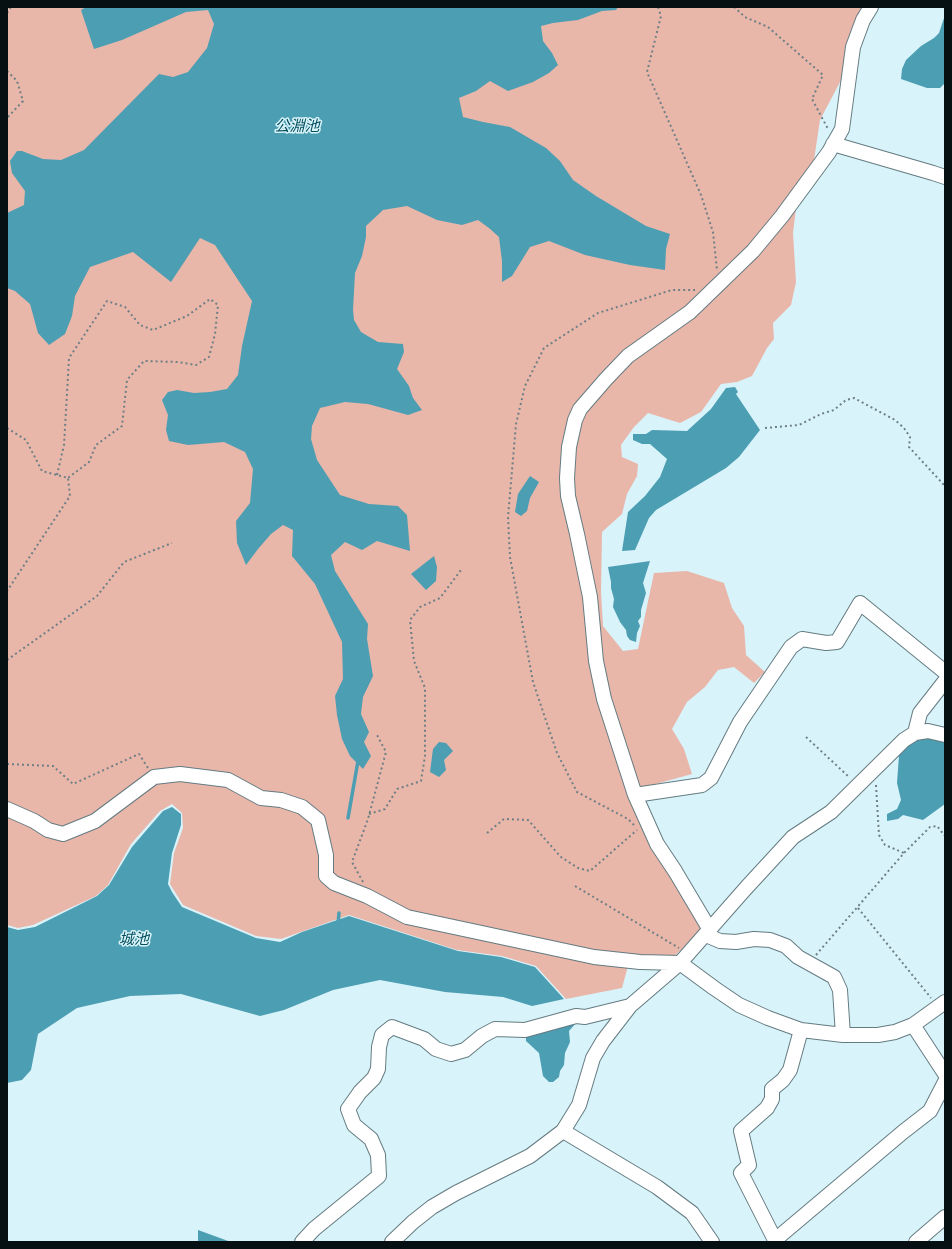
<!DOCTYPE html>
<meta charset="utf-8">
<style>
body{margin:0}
#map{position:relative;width:952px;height:1249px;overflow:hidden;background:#d9f3fa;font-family:Ubuntu,sans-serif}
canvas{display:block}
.frame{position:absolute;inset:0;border:8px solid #060f11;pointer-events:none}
</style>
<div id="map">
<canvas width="952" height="1249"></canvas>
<div class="frame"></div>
</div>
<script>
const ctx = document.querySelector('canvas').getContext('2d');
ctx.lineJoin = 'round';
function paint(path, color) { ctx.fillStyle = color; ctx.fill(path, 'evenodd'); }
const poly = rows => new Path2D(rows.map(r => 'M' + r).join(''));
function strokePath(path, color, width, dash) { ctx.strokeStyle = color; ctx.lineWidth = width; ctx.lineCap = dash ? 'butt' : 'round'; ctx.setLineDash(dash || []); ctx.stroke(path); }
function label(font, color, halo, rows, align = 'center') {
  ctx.font = font + ' Ubuntu,"Noto Sans JP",sans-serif'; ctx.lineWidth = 3; ctx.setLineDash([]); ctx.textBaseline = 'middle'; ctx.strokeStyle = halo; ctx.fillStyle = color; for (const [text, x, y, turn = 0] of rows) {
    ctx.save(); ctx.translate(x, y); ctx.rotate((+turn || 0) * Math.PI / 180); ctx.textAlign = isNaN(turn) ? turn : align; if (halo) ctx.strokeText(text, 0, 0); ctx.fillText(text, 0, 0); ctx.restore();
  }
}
paint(poly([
 [7,7,867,7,840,82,820,120,814,160,805,172,798,192,793,233,796,282,791,305,773,323,774,339,767,348,752,376,737,382,721,384,701,412,680,423,648,413,634,427,621,445,622,457,638,464,637,476,627,494,622,514,602,532,601,592,603,626,623,651,638,649,654,573,687,571,724,583,732,608,744,626,746,655,765,672,754,683,734,667,718,670,705,687,687,702,672,729,684,749,692,774,641,788,631,796,703,930,661,968,628,966,622,988,566,999,536,966,502,956,457,950,349,915,281,939,256,936,183,905,170,884,174,853,183,828,182,813,172,804,160,811,131,844,108,885,96,896,33,925,18,928,7,925]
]), '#e9b6aa');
paint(poly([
 [86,7,618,7,616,10,602,11,578,20,553,23,541,26,543,41,552,53,558,65,549,73,533,82,508,91,490,81,476,91,459,98,463,117,483,122,510,127,546,148,560,161,573,180,596,196,646,226,670,234,666,249,665,270,630,265,585,255,549,241,530,247,512,276,502,282,502,261,499,237,489,228,478,220,462,225,437,220,407,206,383,210,366,226,366,237,362,256,355,273,353,310,354,320,361,332,378,342,403,344,404,352,397,369,409,386,413,398,422,410,408,415,368,404,345,402,320,408,312,426,311,439,317,460,340,495,369,504,398,506,407,515,410,551,377,541,362,550,345,542,331,555,335,571,368,624,367,639,373,676,363,697,361,714,369,732,364,742,371,756,363,769,350,756,342,739,337,715,335,696,343,679,342,642,315,584,292,556,293,530,283,525,271,534,258,549,246,565,237,543,236,521,250,503,253,469,245,452,224,442,188,445,169,441,166,430,168,415,162,400,168,392,177,390,194,393,210,392,227,389,238,375,242,346,252,301,215,245,200,238,171,282,133,252,90,267,75,296,72,316,65,334,49,345,38,333,30,304,15,291,7,288,7,213,24,205,25,191,12,173,10,161,17,151,22,151,43,159,61,160,84,150,159,74,173,77,188,72,207,48,214,24,208,10,186,12,122,40,94,49,81,10],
 [945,15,945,83,940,88,927,88,901,79,902,69,906,60,921,46,934,38,939,33],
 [735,387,738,392,736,394,760,430,739,457,726,468,656,510,649,518,635,550,622,551,628,512,645,496,660,477,667,459,650,444,642,444,633,440,633,434,646,434,652,430,687,431,711,409,726,388],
 [530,476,539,482,530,498,527,511,521,516,515,512,518,494],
 [434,556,437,567,436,581,426,590,411,574],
 [650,561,643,583,646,593,641,610,641,617,638,621,640,626,637,633,636,642,630,640,627,636,626,630,620,622,613,607,614,599,611,588,611,582,608,567],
 [919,735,945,740,945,804,923,820,903,815,898,819,887,821,887,814,897,809,901,800,897,783,899,755,903,746],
 [439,742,446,743,453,751,444,760,446,770,439,777,430,772,433,749],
 [172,807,181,814,181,825,172,853,168,884,172,892,182,907,256,938,280,942,302,932,349,916,458,951,501,957,535,967,564,999,532,1006,503,997,445,992,380,980,333,990,284,1010,260,1016,181,994,130,996,77,1008,38,1034,31,1070,22,1080,7,1083,7,927,18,930,35,927,97,896,109,885,132,847,163,811],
 [576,1023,569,1031,570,1042,565,1053,564,1065,560,1071,559,1077,553,1082,549,1082,543,1076,539,1053,526,1041,526,1033],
 [198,1230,231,1242,198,1242]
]), '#4c9eb3');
strokePath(poly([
 [348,818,358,761],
 [338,924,339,913]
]), '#4c9eb3', 3.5);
const minor = poly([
 [833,144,933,173,945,177],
 [915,733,920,713,945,681],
 [635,795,702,785,711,778,740,722,791,647,802,639,826,643,837,642,860,603,945,672],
 [7,809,34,821,48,830,63,834,95,821,154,777,180,774,228,780,261,798,281,800,302,807,318,820,326,855,326,876,334,883,367,896,407,917,594,957,640,962,680,963,746,888,793,837,831,812,904,740,915,733,928,731,945,735],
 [710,930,675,871,657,844,635,795,604,699,596,661,590,597,577,534,568,496,567,478,569,447,575,420,580,409,606,379,628,356,690,312,753,251,782,216,829,152,842,129,853,47,863,20,871,7],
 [706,935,720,941,736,942,754,939,770,940,786,946,798,957,834,977,840,990,843,1035],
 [913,1025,945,1074],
 [563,1131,657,1187,692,1213,712,1242],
 [775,1240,741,1173,749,1165,741,1131,767,1108,772,1099,772,1089,783,1080,790,1070,801,1030],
 [302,1242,314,1229,379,1176,378,1155,371,1139,354,1125,348,1109,360,1092,374,1078,378,1069,379,1047,382,1035,392,1027,424,1039,436,1049,451,1054,465,1050,482,1036,495,1029,525,1030,576,1016,585,1017,630,1006],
 [392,1242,413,1222,432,1207,456,1193,530,1156,563,1131,579,1105,593,1058,603,1041,630,1006,680,963,714,988,739,1005,768,1018,801,1030,843,1035,878,1035,895,1032,913,1025,945,1002],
 [775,1242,775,1240,903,1132,930,1111,945,1082],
 [916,1242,945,1217]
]);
strokePath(minor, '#647b81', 16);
strokePath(poly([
 [658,7,661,16,647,72,701,195,713,232,717,270],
 [734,7,745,17,768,27,823,75,812,99,828,129],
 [7,13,11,7],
 [7,71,17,81,23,101,7,118],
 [7,428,26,440,42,471,68,478,70,496,7,591],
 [765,428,799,425,821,414,834,410,846,400,854,398,895,420,904,428,910,437,909,447,945,486],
 [57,475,64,445,69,358,107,301,125,307,140,325,153,330,187,316,210,299,218,305,215,334,209,357,196,365,178,362,144,361,127,380,122,426,96,445,89,462,68,478],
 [7,660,97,596,124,562,172,543],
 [806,737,849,777],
 [7,764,53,766,73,784,139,754,148,768],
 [876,785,879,835,885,845,904,853],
 [369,814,385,809,397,789,421,781,425,756,425,688,414,661,410,620,420,607,440,598,461,570],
 [634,825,628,819,577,792,557,753,533,682,510,557,508,517,516,424,525,386,544,348,598,313,672,290,695,290],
 [487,833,504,819,528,820,561,857,578,868,590,871,637,830],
 [363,882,352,862,368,819,386,752,377,735],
 [575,886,679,948],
 [858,908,931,998],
 [816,955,904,853,930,827,937,826,945,836]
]), '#6e8084', 2, [2, 3]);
strokePath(minor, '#fff', 14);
label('italic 15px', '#024e5d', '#d9f3fa', [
 ["公淵池",297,126],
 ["城池",134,939]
]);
</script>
